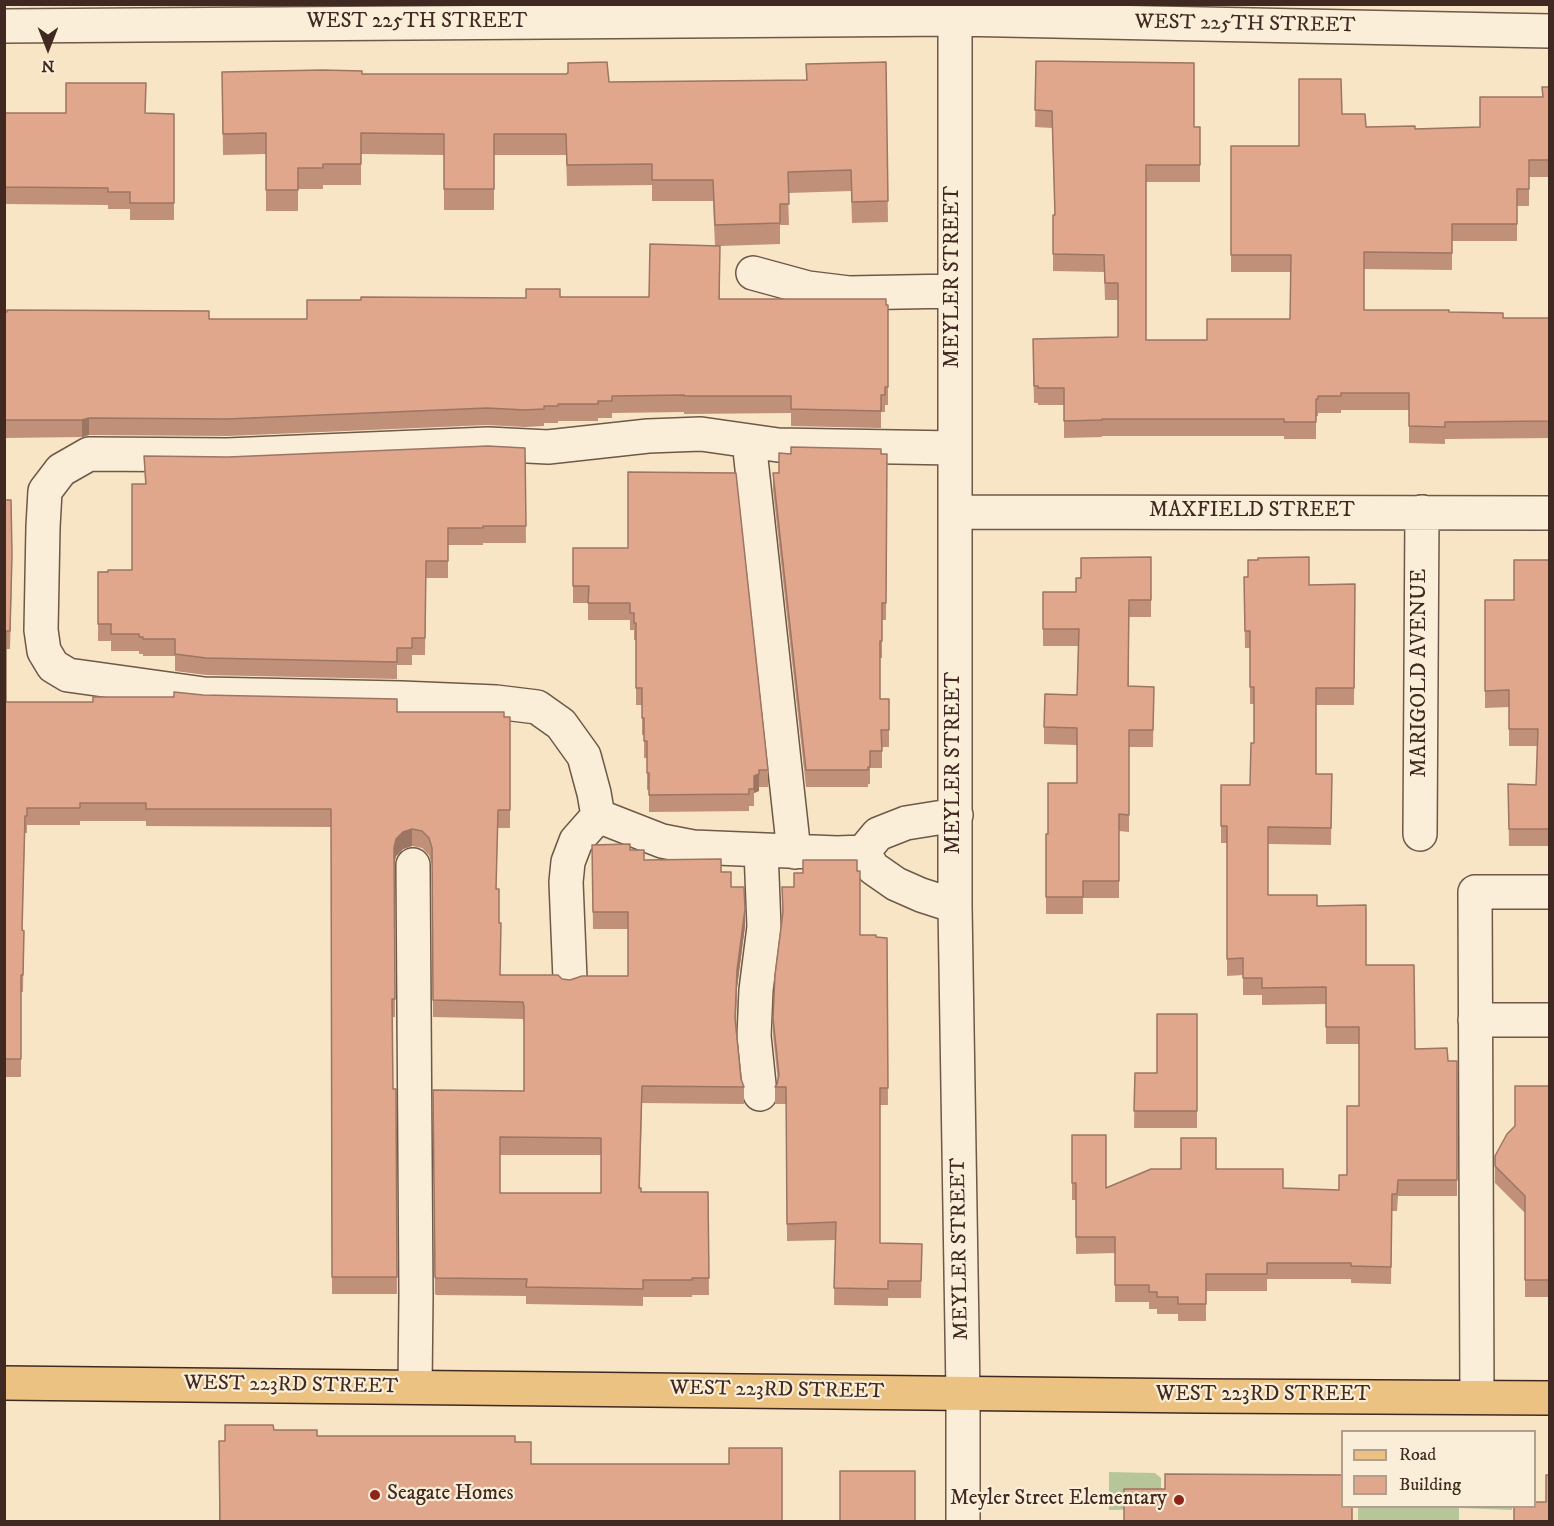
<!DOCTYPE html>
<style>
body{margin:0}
#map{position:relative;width:1554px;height:1526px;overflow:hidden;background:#f7e5c5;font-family:"IM FELL DW Pica",serif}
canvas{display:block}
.frame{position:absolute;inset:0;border:6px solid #402920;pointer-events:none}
.legend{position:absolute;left:1341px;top:1430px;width:195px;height:78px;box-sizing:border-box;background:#faeed9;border:2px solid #b09f8f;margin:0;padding:8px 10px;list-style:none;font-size:18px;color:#402920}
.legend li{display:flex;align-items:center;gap:12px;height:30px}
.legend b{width:30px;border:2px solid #b09f8f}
.north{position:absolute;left:18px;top:18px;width:60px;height:60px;-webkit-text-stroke:4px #faeed9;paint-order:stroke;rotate:180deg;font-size:16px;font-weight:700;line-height:24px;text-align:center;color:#402920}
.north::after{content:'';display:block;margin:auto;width:21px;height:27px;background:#402920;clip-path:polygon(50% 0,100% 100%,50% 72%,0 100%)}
</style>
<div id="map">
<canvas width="1554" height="1526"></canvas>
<div class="frame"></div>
<ul class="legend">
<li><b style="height:8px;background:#ecc282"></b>Road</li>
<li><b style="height:16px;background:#e0a78d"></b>Building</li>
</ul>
<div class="north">N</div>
</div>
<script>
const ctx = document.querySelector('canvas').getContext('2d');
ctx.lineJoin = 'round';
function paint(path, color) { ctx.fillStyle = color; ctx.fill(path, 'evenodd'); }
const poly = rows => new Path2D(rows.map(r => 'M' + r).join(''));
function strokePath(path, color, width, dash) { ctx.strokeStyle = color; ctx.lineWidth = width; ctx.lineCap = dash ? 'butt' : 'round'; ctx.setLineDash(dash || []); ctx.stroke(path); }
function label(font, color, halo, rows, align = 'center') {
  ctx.font = font + ' "IM FELL DW Pica",serif'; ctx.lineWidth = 4.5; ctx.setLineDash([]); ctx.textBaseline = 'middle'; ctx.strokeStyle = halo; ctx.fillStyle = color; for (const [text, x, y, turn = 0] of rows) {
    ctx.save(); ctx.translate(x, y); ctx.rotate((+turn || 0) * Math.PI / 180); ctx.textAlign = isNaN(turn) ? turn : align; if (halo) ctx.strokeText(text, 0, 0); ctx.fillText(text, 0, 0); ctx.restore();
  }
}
paint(poly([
 [1109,1472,1155,1473,1161,1478,1161,1509,1109,1510],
 [1358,1507,1358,1506,1512,1507,1512,1510,1459,1508,1459,1522,1358,1521]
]), '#b7c699');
const minor = poly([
 [955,4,955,906,963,1393,963,1522],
 [4,26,955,19,1550,31],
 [753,273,808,288,849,293,954,291],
 [749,441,794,852],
 [955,512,1550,513],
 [598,816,594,793,584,756,561,724,537,707,496,702,401,698,204,694,68,675,53,666,44,651,41,630,43,527,45,491,61,470,89,454,227,455,488,444,548,447,648,436,701,434,778,445,955,448],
 [598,816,662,841,693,847,837,853,863,852],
 [1420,834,1422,512],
 [413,865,416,1295,415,1387],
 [955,906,921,895,896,884,873,868,863,852,878,834,906,823,956,815],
 [570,979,566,882,568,862,576,841,598,816],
 [1475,1020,1550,1020],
 [760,1094,754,1036,756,990,764,927,761,850],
 [1477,1397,1475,892,1550,892]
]);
const major = poly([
 [4,1383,1202,1396,1550,1398]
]);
strokePath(minor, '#6e5849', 36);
strokePath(major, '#402920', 36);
strokePath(minor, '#faeed9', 33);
strokePath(major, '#ecc282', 33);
paint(poly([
 [1036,61,1194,127,1200,127,1200,182,1146,182,1146,340,1207,340,1290,319,1291,272,1231,272,1231,146,1299,146,1342,114,1366,127,1415,129,1480,127,1542,97,1550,87,1550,177,1529,177,1529,206,1517,206,1517,241,1452,241,1452,270,1364,269,1364,310,1449,312,1503,318,1550,318,1550,438,1445,439,1445,444,1409,443,1409,410,1341,410,1341,413,1318,413,1318,416,1316,416,1316,439,1284,439,1284,436,1102,436,1102,437,1064,438,1064,405,1038,405,1038,403,1034,403,1033,356,1118,337,1118,300,1105,300,1104,272,1053,271,1053,215,1055,215,1052,128,1035,127],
 [886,62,888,222,852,223,851,191,788,193,789,225,780,225,780,244,720,246,720,299,888,305,888,405,885,405,885,412,881,412,881,428,791,426,791,413,684,414,684,412,612,413,612,418,598,418,598,421,558,421,558,423,544,423,544,426,525,427,487,425,227,436,89,435,82,437,4,438,4,312,209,319,307,319,526,298,560,297,649,297,715,246,713,201,652,201,652,185,567,186,566,155,494,155,494,210,444,210,444,155,361,154,361,185,323,185,323,189,298,189,298,211,266,211,266,154,223,155,222,72,362,74,566,74,568,73,568,63,609,82,806,80,806,64],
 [4,113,174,114,174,220,130,220,130,209,108,209,108,205,4,204],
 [525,448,526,543,483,543,483,545,448,545,448,578,426,578,425,655,412,655,412,665,397,665,397,679,206,675,175,671,175,656,143,656,143,654,139,654,139,651,111,651,111,641,98,641,98,572,132,570,145,484,144,456,228,457],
 [881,454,887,454,886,620,882,620,882,658,880,658,880,699,889,699,889,747,882,747,882,768,870,768,870,784,868,784,868,787,806,787,773,490,773,473,779,473],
 [4,466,5,500,12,572,10,649,6,649,6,702,93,702,203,695,397,712,510,717,510,828,498,828,496,889,500,975,562,979,570,980,628,976,628,929,593,929,592,845,630,850,644,860,721,872,731,887,745,926,737,988,736,1023,741,1079,744,1087,744,1104,642,1103,640,1188,641,1192,708,1192,709,1295,692,1295,692,1297,643,1297,643,1306,526,1304,526,1296,436,1295,435,1294,433,1090,524,1091,524,1024,523,1019,433,1017,432,865,429,855,422,848,412,846,403,849,396,856,394,865,395,1017,392,1017,393,1089,396,1089,397,1294,332,1294,331,827,146,826,146,821,80,821,80,825,27,825,27,833,25,833,22,930,24,931,23,992,21,992,21,1077,4,1077],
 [500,1155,601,1155,601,1193,500,1193],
 [573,548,628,548,768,770,768,787,759,787,759,791,754,793,754,806,749,806,749,811,649,812,649,790,647,790,647,758,644,758,644,735,642,735,642,705,636,705,636,640,634,640,634,630,630,630,630,620,588,620,588,603,573,603],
 [1151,557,1151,617,1129,617,1129,686,1154,687,1153,747,1129,747,1129,832,1119,831,1119,898,1083,898,1083,914,1046,914,1046,834,1048,834,1077,783,1077,745,1044,744,1044,727,1077,695,1078,646,1043,646,1043,592,1076,592,1081,578],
 [1550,560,1550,846,1509,846,1508,784,1536,785,1537,746,1509,746,1509,707,1485,708,1485,600,1514,600],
 [1244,577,1309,585,1355,584,1354,705,1316,705,1316,774,1332,774,1331,845,1268,844,1268,895,1317,906,1366,965,1415,1049,1448,1061,1457,1061,1457,1196,1398,1196,1397,1211,1392,1211,1391,1284,1351,1283,1351,1279,1267,1279,1267,1291,1206,1291,1206,1321,1178,1321,1178,1314,1157,1314,1157,1309,1149,1309,1149,1302,1115,1302,1115,1253,1076,1254,1076,1200,1072,1200,1072,1135,1106,1188,1216,1169,1283,1188,1339,1190,1347,1175,1359,1106,1359,1044,1326,1044,1326,1004,1262,1005,1262,995,1243,995,1243,975,1227,976,1227,843,1221,843,1221,785,1250,785,1254,743,1254,704,1250,704,1250,648,1245,648],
 [857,871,860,935,887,938,888,1105,880,1105,880,1243,922,1244,921,1298,888,1298,888,1306,834,1305,835,1240,787,1241,786,1104,775,1104,775,1087,778,1082,773,1035,773,1018,794,887],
 [1197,1014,1197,1128,1134,1128,1135,1073,1157,1073],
 [1550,1086,1550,1297,1525,1297,1525,1213,1495,1183,1495,1156,1515,1126],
 [274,1430,317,1436,515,1442,531,1464,782,1521,219,1521,219,1441,225,1441]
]), '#c19079');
paint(poly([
 [89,418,89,435,82,437,82,420],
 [759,774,759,791,754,793,754,776],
 [412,829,412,846,403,849,396,856,394,865,394,848,396,839,403,832],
 [745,909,745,926,737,988,735,1035,737,970]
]), '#9d7563');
const building = poly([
 [1036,61,1194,63,1194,127,1200,127,1200,165,1146,165,1146,340,1207,340,1207,319,1290,319,1291,255,1231,255,1231,146,1299,146,1299,79,1341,79,1342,114,1365,114,1366,127,1415,126,1415,129,1480,127,1480,97,1543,97,1542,87,1550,87,1550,160,1529,160,1529,189,1517,189,1517,224,1452,224,1452,253,1364,252,1364,310,1449,310,1449,312,1503,313,1503,318,1550,318,1550,421,1445,422,1445,427,1409,426,1409,393,1341,393,1341,396,1318,396,1318,399,1316,399,1316,422,1284,422,1284,419,1102,419,1102,420,1064,421,1064,388,1038,388,1038,386,1034,386,1033,339,1118,337,1118,283,1105,283,1104,255,1053,254,1053,215,1055,215,1052,111,1035,110,1036,61],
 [607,62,609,82,807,80,806,64,886,62,888,201,852,202,851,170,788,172,789,204,780,204,780,223,715,225,713,180,652,180,652,164,567,165,566,134,494,134,494,189,444,189,444,134,361,133,361,164,323,164,323,168,298,168,298,190,266,190,266,133,223,134,222,72,323,70,362,71,362,74,566,74,568,73,568,63,607,62],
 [66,83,146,83,145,113,174,114,174,203,130,203,130,192,108,192,108,188,4,187,4,113,66,113,66,83],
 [650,244,720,246,719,299,886,299,886,305,888,305,888,387,885,387,885,395,881,395,881,411,791,409,791,396,684,396,684,395,612,396,612,401,598,401,598,404,558,404,558,406,544,406,544,409,525,410,487,408,227,419,89,418,82,420,4,420,4,312,7,312,7,310,209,311,209,319,307,319,307,300,361,300,361,297,526,298,526,289,560,289,560,297,649,297,650,244],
 [488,446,525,448,526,526,483,526,483,528,448,528,448,561,426,561,425,638,412,638,412,648,397,648,397,662,206,658,175,654,175,639,143,639,143,637,139,637,139,634,111,634,111,624,98,624,98,572,108,572,108,570,132,570,132,484,146,484,144,456,228,457,488,446],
 [791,447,881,449,881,454,887,454,886,603,882,603,882,641,880,641,880,699,889,699,889,730,881,730,882,751,870,751,870,767,868,767,868,770,806,770,773,473,779,473,779,453,791,454,791,447],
 [4,466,5,500,11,500,12,555,10,631,6,631,6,702,93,702,93,697,174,697,174,692,203,695,397,699,397,712,504,712,504,717,510,717,510,810,498,810,496,889,499,889,499,923,501,923,500,975,558,975,562,979,570,980,582,976,628,976,628,912,593,912,592,845,630,844,630,850,644,850,644,860,721,859,721,872,731,872,731,887,744,887,745,909,737,970,735,1018,741,1079,744,1087,642,1086,639,1188,641,1188,641,1192,708,1192,709,1278,692,1278,692,1280,643,1280,643,1289,526,1287,527,1279,436,1278,435,1277,433,1090,524,1091,524,1007,523,1002,433,1000,432,848,429,838,422,831,412,829,403,832,396,839,394,848,395,999,392,999,393,1089,396,1089,397,1277,332,1277,331,809,146,809,146,803,80,803,80,808,27,808,27,816,25,816,22,930,24,931,23,975,21,975,21,1059,4,1059,4,466],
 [500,1137,601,1138,601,1193,500,1193,500,1137],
 [628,472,736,473,768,770,759,770,759,774,754,776,754,789,749,789,749,794,649,795,649,773,647,773,647,741,644,741,644,718,642,718,642,688,636,688,636,623,634,623,634,613,630,613,630,603,588,603,589,586,573,586,573,548,628,548,628,472],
 [1151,557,1151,600,1129,600,1128,686,1154,687,1153,730,1129,730,1129,815,1119,814,1119,881,1083,881,1083,897,1046,897,1046,834,1048,834,1048,783,1077,783,1077,728,1044,727,1045,694,1077,695,1079,629,1043,629,1043,592,1076,592,1076,578,1081,578,1081,558,1151,557],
 [1309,557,1309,585,1355,584,1354,688,1316,688,1316,774,1332,774,1331,828,1268,827,1268,895,1317,895,1317,906,1366,905,1366,965,1414,965,1415,1049,1447,1048,1448,1061,1457,1061,1457,1180,1398,1180,1397,1194,1392,1194,1391,1267,1351,1266,1351,1263,1267,1263,1267,1274,1206,1274,1206,1304,1178,1304,1178,1297,1157,1297,1157,1292,1149,1292,1149,1285,1115,1285,1115,1237,1076,1237,1076,1183,1072,1183,1072,1135,1106,1135,1106,1188,1151,1169,1181,1169,1181,1138,1216,1138,1216,1169,1283,1169,1283,1188,1339,1190,1339,1175,1347,1175,1347,1106,1359,1106,1359,1027,1326,1027,1326,987,1262,988,1262,978,1243,978,1243,958,1227,959,1227,826,1221,826,1221,785,1250,785,1251,743,1254,743,1254,687,1250,687,1250,631,1245,631,1244,577,1248,577,1248,560,1258,560,1258,558,1309,557],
 [1514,560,1550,560,1550,829,1509,829,1508,784,1536,785,1538,729,1509,729,1509,690,1485,691,1485,600,1514,600,1514,560],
 [803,860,857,860,857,871,860,871,860,935,876,935,876,937,887,938,888,1088,880,1088,880,1243,922,1244,921,1281,888,1281,888,1289,834,1288,836,1222,787,1224,786,1087,775,1087,777,1084,779,1075,773,1018,775,975,783,912,782,887,794,887,794,873,803,873,803,860],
 [1157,1014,1197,1014,1197,1111,1134,1111,1135,1073,1157,1073,1157,1014],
 [1515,1086,1550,1086,1550,1280,1525,1280,1525,1196,1495,1166,1495,1156,1507,1134,1515,1126,1515,1086],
 [225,1425,273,1425,274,1430,317,1430,317,1436,515,1436,515,1442,531,1442,531,1464,729,1464,729,1448,782,1448,782,1521,220,1521,219,1441,225,1441,225,1425],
 [840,1471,915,1471,915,1521,840,1521,840,1471],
 [1165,1474,1342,1475,1342,1506,1352,1506,1352,1521,1124,1521,1124,1489,1165,1489,1165,1474],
 [1546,1475,1550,1475,1550,1521,1514,1521,1514,1506,1534,1506,1534,1502,1546,1502,1546,1475]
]);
paint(building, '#e0a78d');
strokePath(building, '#9d7563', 1.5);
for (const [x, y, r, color] of [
 [375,1495,6,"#8f2418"],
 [1179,1500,6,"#8f2418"]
]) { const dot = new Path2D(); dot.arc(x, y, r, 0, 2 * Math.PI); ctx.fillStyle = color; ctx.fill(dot); strokePath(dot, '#faeed9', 2); }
label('21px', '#402920', '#faeed9', [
 ["WEST 225TH STREET",417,23],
 ["WEST 225TH STREET",1245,25,1],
 ["MEYLER STREET",954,277,-90],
 ["MAXFIELD STREET",1252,512],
 ["MARIGOLD AVENUE",1421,673,-90],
 ["MEYLER STREET",955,763,-90],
 ["MEYLER STREET",961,1249,-91],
 ["WEST 223RD STREET",291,1386,1],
 ["WEST 223RD STREET",777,1391,1],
 ["WEST 223RD STREET",1263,1396]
]);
label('21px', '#402920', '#faeed9', [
 ["Seagate Homes",387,1495],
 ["Meyler Street Elementary",1167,1500,"right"]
], 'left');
</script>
